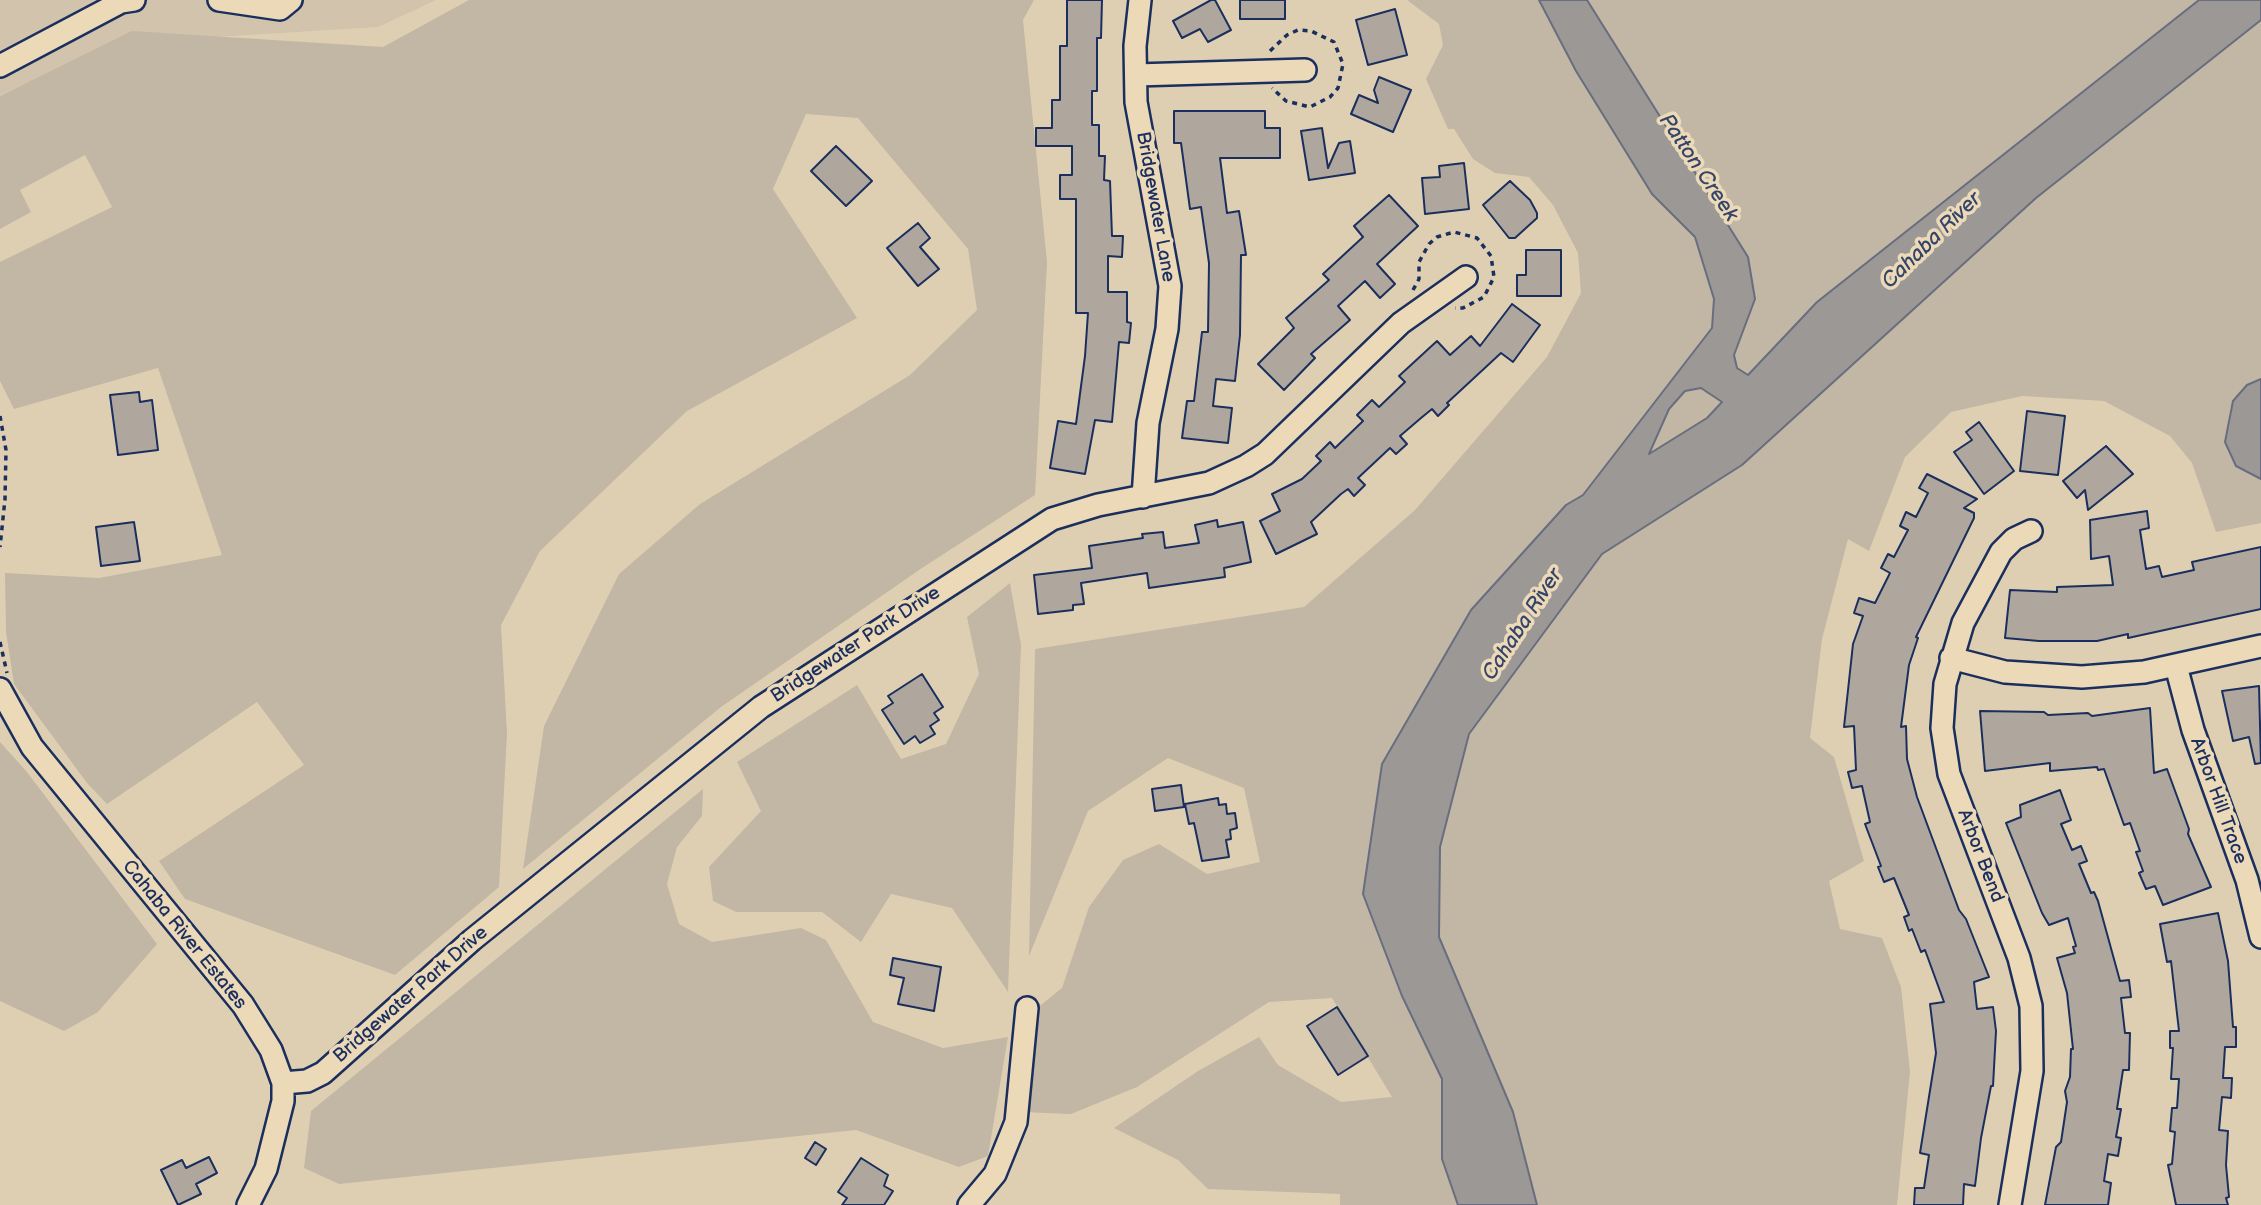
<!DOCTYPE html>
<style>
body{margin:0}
canvas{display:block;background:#dfcfb2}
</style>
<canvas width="2261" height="1205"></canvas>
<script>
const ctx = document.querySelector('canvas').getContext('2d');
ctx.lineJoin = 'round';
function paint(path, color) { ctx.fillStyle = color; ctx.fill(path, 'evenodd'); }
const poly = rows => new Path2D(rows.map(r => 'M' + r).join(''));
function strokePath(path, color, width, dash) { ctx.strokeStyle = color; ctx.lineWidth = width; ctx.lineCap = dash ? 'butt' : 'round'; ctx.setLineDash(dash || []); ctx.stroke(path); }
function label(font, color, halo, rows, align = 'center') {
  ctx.font = font + ' "Balsamiq Sans",sans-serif'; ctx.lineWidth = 7; ctx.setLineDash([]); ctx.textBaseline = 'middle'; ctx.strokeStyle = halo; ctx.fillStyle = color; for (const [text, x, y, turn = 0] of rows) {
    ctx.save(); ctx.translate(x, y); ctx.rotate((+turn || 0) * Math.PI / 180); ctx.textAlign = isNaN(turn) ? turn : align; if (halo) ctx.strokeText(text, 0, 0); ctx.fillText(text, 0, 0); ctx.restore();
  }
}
paint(poly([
 [0,0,436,0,378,27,117,43,0,95]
]), '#d1c3ac');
paint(poly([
 [469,0,1034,0,1023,20,1047,262,1035,495,922,568,721,707,523,869,544,726,619,574,700,504,910,375,977,310,968,249,858,118,806,114,773,189,857,318,687,411,540,551,501,625,507,733,499,887,395,975,185,899,159,861,304,765,257,702,107,804,87,783,14,684,6,632,5,573,99,578,222,555,158,368,14,409,0,381,0,262,112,207,85,155,20,190,31,212,0,229,0,96,132,31,383,47],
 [1407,0,1539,0,1576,71,1652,194,1695,237,1714,299,1712,328,1583,495,1566,505,1471,610,1402,996,1442,1079,1442,1159,1458,1205,1340,1205,1340,1194,1208,1189,1178,1160,1114,1128,1198,1071,1259,1037,1278,1065,1341,1102,1392,1097,1332,998,1269,1002,1137,1087,1071,1114,1023,1112,1031,1013,1062,988,1089,907,1123,860,1159,844,1207,874,1260,862,1244,788,1168,758,1088,811,1029,956,1035,649,1304,607,1415,510,1547,357,1581,293,1578,253,1553,205,1529,177,1495,173,1473,159,1454,129,1448,129,1426,79,1443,45,1439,24],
 [1587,0,2199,0,1817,302,1748,375,1737,368,1734,355,1739,335,1630,74],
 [2261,20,2261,523,2216,532,2192,463,2170,436,2104,401,2022,396,1951,412,1905,457,1869,551,1848,539,1822,639,1810,738,1834,757,1864,861,1829,881,1840,929,1882,938,1901,987,1910,1072,1897,1205,1537,1205,1513,1112,1439,937,1440,847,1469,734,1602,554,1742,465,2036,198],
 [1702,388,1723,402,1707,418,1648,455,1669,409,1685,391],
 [1010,583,1021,645,1008,992,952,908,891,894,861,942,822,912,736,912,713,901,709,867,761,811,737,762,857,685,901,759,946,744,979,674,967,617],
 [0,742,27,772,157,944,98,1012,64,1031,0,1001],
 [703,789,702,816,677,847,667,884,679,924,712,942,801,928,826,940,873,1022,943,1048,1008,1037,988,1156,959,1167,856,1130,339,1184,304,1168,311,1111]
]), '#c2b7a5');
const water = poly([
 [1539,0,1587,0,1748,257,1755,299,1734,355,1737,368,1748,375,1817,302,2199,0,2261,0,2261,20,2036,198,1742,465,1602,554,1469,734,1440,847,1439,937,1513,1112,1537,1205,1458,1205,1442,1159,1442,1079,1402,996,1363,894,1382,764,1471,610,1566,505,1583,495,1712,328,1714,299,1695,237,1652,194,1576,71,1539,0],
 [1701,388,1722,402,1707,418,1649,454,1669,409,1685,391,1701,388],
 [2261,379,2261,479,2236,466,2225,442,2233,401,2247,385,2261,379]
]);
paint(water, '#9c9895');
strokePath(water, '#686e7f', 2);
const building = poly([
 [1067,0,1102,0,1101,38,1097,38,1097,91,1092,91,1092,125,1099,125,1099,156,1105,156,1104,180,1110,181,1112,236,1123,236,1122,257,1108,256,1108,292,1127,292,1127,322,1131,323,1129,343,1119,342,1112,422,1095,420,1085,474,1050,468,1058,421,1076,424,1085,356,1088,313,1076,313,1076,199,1060,199,1060,175,1072,175,1072,146,1036,146,1036,128,1052,128,1052,100,1060,100,1060,46,1067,46,1067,0],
 [1211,0,1215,0,1231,30,1208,42,1200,29,1182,38,1173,21,1211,0],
 [1240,0,1285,0,1285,19,1240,19,1240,0],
 [1395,9,1407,55,1368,65,1356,20,1395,9],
 [1379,77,1411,90,1393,132,1351,114,1359,95,1378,103,1374,90,1379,77],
 [1174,111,1265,111,1265,128,1280,128,1280,158,1220,158,1227,213,1239,211,1246,255,1241,255,1240,335,1235,381,1216,379,1213,406,1232,408,1228,443,1182,438,1187,401,1194,401,1202,332,1208,332,1209,263,1201,207,1190,209,1181,143,1174,143,1174,111],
 [1322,128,1328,168,1339,143,1350,141,1355,173,1309,180,1301,131,1322,128],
 [836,146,872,181,846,206,811,171,836,146],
 [1464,163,1469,209,1425,214,1422,178,1440,177,1439,166,1464,163],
 [1510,181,1530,200,1537,213,1537,218,1515,238,1509,238,1483,205,1510,181],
 [1389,195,1418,226,1377,264,1395,284,1380,298,1365,281,1338,306,1350,320,1311,354,1315,358,1284,390,1258,364,1294,328,1286,318,1329,280,1323,274,1363,237,1354,226,1389,195],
 [918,223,930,238,920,247,939,269,918,286,887,248,918,223],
 [1526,250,1561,250,1561,296,1517,296,1517,275,1526,275,1526,250],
 [1512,304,1540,325,1513,362,1501,353,1447,403,1449,405,1438,416,1432,409,1421,418,1400,436,1407,444,1396,454,1390,448,1358,478,1365,485,1354,496,1348,489,1341,494,1311,522,1317,534,1276,554,1260,521,1280,511,1272,494,1302,479,1321,461,1316,456,1330,442,1335,448,1363,421,1357,415,1372,400,1379,407,1405,382,1399,376,1437,341,1450,355,1471,336,1480,346,1512,304],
 [139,392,140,402,152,400,158,450,118,455,110,395,139,392],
 [2027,411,2065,416,2058,475,2020,471,2027,411],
 [1979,422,2014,471,1984,494,1954,452,1972,440,1966,432,1979,422],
 [2106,446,2133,474,2088,510,2085,490,2077,498,2063,481,2106,446],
 [1927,474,1977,499,1964,508,1974,513,1974,518,1916,637,1918,638,1909,665,1901,727,1906,726,1907,759,1917,797,1959,910,1966,919,1989,977,1974,982,1977,1009,1993,1007,1996,1031,1993,1086,1991,1086,1981,1138,1975,1186,1964,1184,1963,1205,1914,1205,1915,1188,1924,1188,1929,1155,1920,1153,1936,1053,1930,1004,1944,1002,1925,950,1921,952,1912,929,1909,931,1904,917,1909,915,1894,878,1884,882,1878,867,1881,866,1865,824,1870,822,1862,786,1852,788,1848,772,1856,770,1854,726,1844,727,1853,644,1863,616,1854,613,1859,598,1875,603,1890,573,1881,568,1888,554,1894,557,1908,530,1900,526,1906,512,1916,517,1928,493,1919,488,1927,474],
 [2147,511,2149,528,2140,530,2146,569,2159,566,2162,577,2194,570,2192,562,2261,547,2261,609,2128,638,2128,634,2097,641,2039,641,2005,638,2010,590,2057,592,2057,587,2113,585,2109,556,2091,559,2090,520,2147,511],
 [1217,520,1218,527,1243,522,1251,562,1224,568,1225,577,1149,588,1147,573,1081,583,1084,604,1073,605,1073,610,1038,614,1034,575,1092,568,1089,546,1143,538,1142,534,1163,532,1165,548,1199,543,1195,525,1217,520],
 [134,522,140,561,101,566,96,527,134,522],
 [922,674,943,707,934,713,939,720,930,726,935,734,920,743,915,736,904,744,882,710,893,703,888,696,922,674],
 [2259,686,2261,763,2255,764,2249,737,2233,741,2222,691,2259,686],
 [2150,708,2154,773,2167,769,2189,829,2188,834,2211,887,2163,905,2155,886,2146,889,2139,873,2143,871,2136,852,2140,851,2130,823,2124,825,2104,769,2098,770,2097,767,2050,771,2050,763,1985,771,1980,711,2044,712,2048,715,2088,713,2092,716,2150,708],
 [1181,785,1184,807,1155,811,1152,789,1181,785],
 [2060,790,2071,820,2061,824,2072,850,2081,846,2087,861,2079,864,2091,893,2094,892,2098,901,2120,981,2129,980,2131,997,2121,998,2125,1033,2130,1033,2129,1070,2123,1070,2117,1109,2121,1109,2116,1137,2121,1138,2118,1156,2108,1154,2104,1181,2111,1183,2108,1205,2045,1205,2056,1147,2061,1142,2067,1102,2065,1091,2070,1077,2071,1049,2073,1049,2067,993,2057,958,2075,953,2073,947,2076,946,2068,918,2049,925,2042,913,2006,823,2021,817,2020,805,2060,790],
 [1218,798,1219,805,1226,804,1227,814,1235,813,1237,828,1230,830,1231,839,1226,840,1229,857,1202,861,1194,823,1189,824,1185,804,1218,798],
 [2218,913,2228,961,2233,1027,2236,1027,2236,1047,2225,1047,2223,1078,2232,1078,2231,1098,2222,1097,2219,1130,2228,1131,2226,1165,2229,1197,2226,1198,2228,1205,2176,1205,2168,1165,2172,1164,2175,1132,2170,1131,2172,1108,2177,1108,2179,1079,2171,1079,2173,1048,2170,1048,2170,1031,2179,1031,2171,961,2167,962,2160,924,2218,913],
 [893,958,941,967,934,1011,898,1004,904,978,890,975,893,958],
 [1337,1007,1368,1056,1338,1075,1307,1026,1337,1007],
 [815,1142,826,1149,816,1165,805,1158,815,1142],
 [209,1157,217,1173,196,1184,201,1194,178,1205,161,1170,182,1160,186,1168,209,1157],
 [861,1158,888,1175,884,1186,893,1191,884,1205,842,1205,847,1198,838,1192,861,1158]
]);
paint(building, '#afa79d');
strokePath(building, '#1b2f5e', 2);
const minor = poly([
 [219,0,280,9,291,0],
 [1140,0,1135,46,1136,102,1170,286,1167,329,1148,423,1143,497],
 [0,66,121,2,134,0],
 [1136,75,1305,70],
 [1951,658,2005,672,2082,677,2144,672,2261,646],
 [2176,666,2193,730,2247,880,2261,937],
 [0,689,32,747,243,1005,271,1050,283,1083,283,1101,266,1169,248,1205],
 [283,1083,307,1081,323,1073,472,940,761,707,1052,519,1098,505,1209,483,1246,466,1265,454,1401,323,1466,277],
 [969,1205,995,1174,1016,1122,1027,1008],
 [2010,1205,2032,1071,2031,1006,2019,958,1949,774,1942,728,1945,684,1963,623,2001,552,2014,539,2031,531]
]);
strokePath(minor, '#1b2f5e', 26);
strokePath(poly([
 [1270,51,1287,35,1298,30,1311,31,1334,42,1343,64,1338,88,1330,97,1310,107,1286,101,1272,88],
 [1413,290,1419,279,1419,262,1429,244,1437,237,1454,232,1477,238,1491,256,1494,277,1484,297,1463,308,1455,308],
 [0,416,6,450,5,499,0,547],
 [0,642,7,673]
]), '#1b2f5e', 3.5, [5, 5]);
strokePath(minor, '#ecd9b7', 21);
label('19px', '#1b2f5e', '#ecd9b7', [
 ["Bridgewater Lane",1155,207,80],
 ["Bridgewater Park Drive",856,645,-33],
 ["Arbor Hill Trace",2218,801,70],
 ["Arbor Bend",1980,856,69],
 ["Cahaba River Estates",184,935,51],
 ["Bridgewater Park Drive",411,995,-41]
]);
label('italic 21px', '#354469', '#ecd9b7', [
 ["Patton Creek",1698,168,56],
 ["Cahaba River",1932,241,-44],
 ["Cahaba River",1523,625,-57]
]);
</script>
